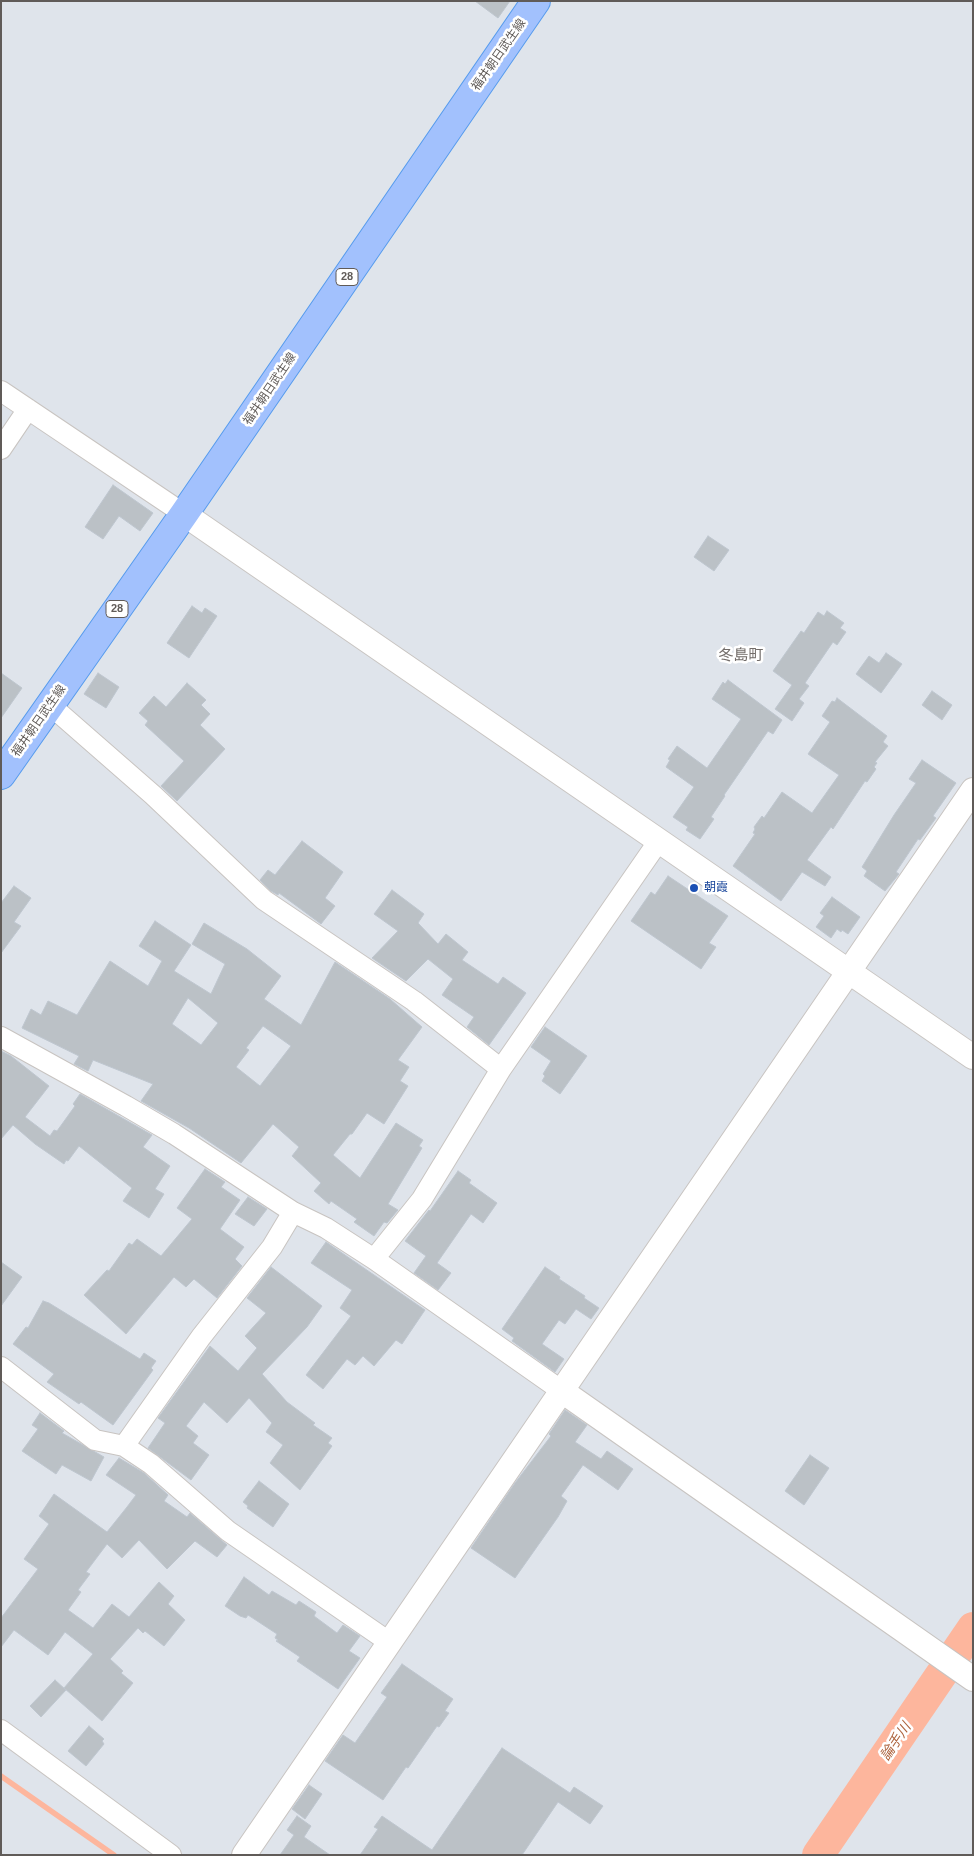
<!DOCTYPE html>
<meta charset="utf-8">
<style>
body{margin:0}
#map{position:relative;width:974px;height:1856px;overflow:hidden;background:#dfe4eb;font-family:Arial,sans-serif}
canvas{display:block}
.frame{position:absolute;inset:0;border:2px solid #605b58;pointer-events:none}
</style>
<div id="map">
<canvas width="974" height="1856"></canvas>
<div class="frame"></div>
</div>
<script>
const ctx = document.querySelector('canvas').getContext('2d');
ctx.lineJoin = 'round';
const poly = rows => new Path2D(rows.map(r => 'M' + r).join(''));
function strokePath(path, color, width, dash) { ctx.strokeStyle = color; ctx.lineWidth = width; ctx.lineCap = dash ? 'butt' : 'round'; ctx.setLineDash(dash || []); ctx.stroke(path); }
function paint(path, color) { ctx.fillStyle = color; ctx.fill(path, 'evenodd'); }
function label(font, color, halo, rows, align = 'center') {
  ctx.font = font + ' Arial,"Noto Sans JP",sans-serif'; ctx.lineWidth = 5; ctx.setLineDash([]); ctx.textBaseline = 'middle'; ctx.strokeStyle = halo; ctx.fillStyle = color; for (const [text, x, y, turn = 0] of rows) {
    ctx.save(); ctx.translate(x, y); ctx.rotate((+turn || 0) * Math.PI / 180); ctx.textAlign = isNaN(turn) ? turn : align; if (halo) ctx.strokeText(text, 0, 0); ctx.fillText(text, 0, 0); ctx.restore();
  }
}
strokePath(poly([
 [1,1776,114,1855]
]), '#fdb69d', 5.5);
strokePath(poly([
 [818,1855,973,1628]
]), '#fdb69d', 32);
const building = poly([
 [475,1,510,1,498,18,475,1],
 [113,485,153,513,140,531,119,516,103,539,85,527,113,485],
 [708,536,729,550,714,571,694,557,708,536],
 [192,606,202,613,205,608,217,616,189,658,167,643,192,606],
 [827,611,844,623,840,628,846,632,837,645,833,642,805,683,809,686,799,699,804,703,792,721,775,709,792,685,773,671,801,631,804,633,818,612,824,616,827,611],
 [886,653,902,664,881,693,856,674,869,656,879,663,886,653],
 [1,673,22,688,1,718,1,673],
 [98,673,119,687,106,708,84,694,98,673],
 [728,680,782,720,773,734,768,731,724,795,725,796,711,817,714,819,700,839,686,830,688,827,673,817,694,787,666,767,670,760,668,759,677,746,707,768,741,719,712,699,723,682,725,684,728,680],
 [187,683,206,700,201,705,210,714,200,725,225,749,177,801,161,786,184,761,145,725,148,721,139,713,154,696,166,707,187,683],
 [932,691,952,705,942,720,922,705,932,691],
 [837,698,887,736,883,742,888,746,875,762,877,763,874,767,876,769,867,782,865,781,833,829,831,827,807,860,831,877,825,886,802,872,781,901,733,866,755,834,753,833,755,829,754,827,762,816,764,818,782,792,812,813,839,775,808,754,830,722,822,716,832,701,835,702,837,698],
 [922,760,956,783,933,816,936,818,920,840,918,839,896,872,899,874,885,891,864,876,867,871,862,867,894,815,916,783,909,779,922,760],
 [302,841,343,872,325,898,335,906,321,924,279,893,278,895,271,891,260,880,268,870,275,875,302,841],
 [668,876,728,916,709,943,716,947,701,969,631,921,651,892,655,895,668,876],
 [14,886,31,898,14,922,21,926,1,953,1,903,14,886],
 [392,890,424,914,418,923,438,944,446,934,468,952,462,960,498,984,503,977,526,993,489,1045,467,1027,474,1017,442,995,453,979,428,959,406,981,372,958,398,931,374,914,392,890],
 [832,897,860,917,848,934,842,930,841,932,837,929,831,938,816,927,824,916,820,913,832,897],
 [155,921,191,945,174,971,211,994,225,964,192,944,204,923,247,949,281,976,264,999,301,1025,335,962,390,999,422,1027,398,1060,409,1067,400,1081,408,1086,384,1124,367,1113,352,1134,350,1134,333,1155,360,1178,396,1123,423,1140,419,1146,422,1148,388,1204,398,1210,387,1223,384,1222,374,1236,354,1222,357,1219,331,1201,329,1204,314,1191,321,1183,292,1156,299,1147,273,1124,241,1163,189,1128,141,1101,153,1084,93,1060,88,1071,74,1064,79,1056,22,1028,31,1009,41,1015,48,1001,77,1015,110,961,148,986,162,961,139,946,155,921],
 [188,998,218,1023,201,1045,172,1024,188,998],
 [263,1026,291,1046,260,1086,236,1067,249,1050,246,1048,263,1026],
 [545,1027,587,1056,560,1094,542,1081,545,1076,543,1074,551,1061,531,1047,545,1027],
 [1,1051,11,1056,49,1086,25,1117,50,1136,54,1130,57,1131,75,1106,73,1104,80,1094,152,1135,143,1147,170,1166,155,1189,164,1194,149,1218,123,1201,132,1188,79,1146,68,1161,66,1160,64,1164,35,1144,13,1125,1,1139,1,1051],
 [205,1169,225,1182,221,1187,240,1200,220,1229,244,1247,235,1259,242,1266,217,1298,194,1279,186,1287,174,1277,126,1334,84,1295,107,1270,109,1271,129,1243,132,1245,137,1239,161,1256,192,1219,177,1208,205,1169],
 [458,1171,471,1180,469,1183,497,1203,483,1223,471,1214,437,1263,451,1273,438,1290,414,1273,426,1256,405,1241,429,1210,430,1211,458,1171],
 [248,1197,267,1209,254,1226,235,1214,248,1197],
 [326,1242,425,1310,402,1344,396,1340,374,1366,363,1356,355,1365,347,1359,323,1389,306,1375,351,1316,340,1308,352,1290,311,1263,326,1242],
 [1,1262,22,1277,1,1306,1,1262],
 [271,1267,322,1306,307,1327,262,1374,287,1402,315,1423,313,1425,332,1438,328,1443,332,1446,300,1490,270,1463,283,1445,266,1432,272,1423,249,1398,227,1423,204,1402,186,1426,198,1436,193,1443,209,1455,191,1480,148,1448,165,1423,158,1418,210,1346,238,1371,257,1348,245,1336,266,1313,247,1298,271,1267],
 [545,1267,560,1277,559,1279,585,1296,584,1298,599,1308,591,1319,576,1309,565,1324,559,1320,542,1344,564,1359,555,1372,512,1341,514,1338,502,1329,545,1267],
 [43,1301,49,1303,140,1359,144,1353,156,1361,151,1368,153,1370,113,1425,81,1402,79,1404,47,1382,54,1374,13,1344,26,1327,28,1328,43,1301],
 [565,1410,587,1425,575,1442,601,1459,607,1451,633,1469,618,1490,583,1465,561,1496,567,1501,558,1517,515,1578,471,1548,515,1483,551,1436,549,1434,565,1410],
 [40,1413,64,1431,62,1433,104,1457,91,1481,62,1465,56,1474,22,1451,38,1429,32,1425,40,1413],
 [810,1455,829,1468,804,1505,785,1491,810,1455],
 [119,1458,144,1473,168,1495,164,1501,187,1517,190,1513,227,1545,217,1557,195,1541,167,1569,139,1540,122,1558,107,1544,86,1572,90,1574,78,1590,81,1592,68,1610,93,1628,112,1604,129,1617,159,1582,174,1596,168,1604,185,1620,164,1646,145,1631,143,1633,138,1628,110,1659,123,1671,121,1673,133,1683,102,1721,64,1688,93,1654,65,1632,48,1655,14,1630,1,1647,1,1618,38,1569,24,1559,49,1524,39,1516,54,1494,107,1532,127,1507,136,1495,106,1475,119,1458],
 [259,1481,289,1504,273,1527,247,1508,248,1506,243,1502,259,1481],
 [244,1577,269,1595,272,1591,296,1605,299,1601,316,1612,314,1616,337,1633,343,1625,360,1636,349,1651,360,1658,338,1689,297,1661,300,1657,276,1641,278,1640,275,1638,277,1634,248,1615,246,1618,240,1616,225,1606,244,1577],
 [402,1664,453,1699,445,1711,449,1713,439,1727,437,1726,408,1768,406,1767,383,1800,325,1761,343,1735,355,1743,387,1697,381,1693,402,1664],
 [55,1680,66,1690,41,1717,30,1706,55,1680],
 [89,1726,104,1739,102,1741,104,1744,86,1766,68,1751,89,1726],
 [502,1748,570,1793,574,1787,603,1806,590,1824,558,1802,522,1855,360,1855,378,1829,374,1827,382,1816,432,1850,502,1748],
 [309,1785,322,1794,305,1819,292,1809,309,1785],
 [297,1816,311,1826,304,1837,330,1855,280,1855,294,1835,287,1830,297,1816]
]);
paint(building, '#bbc1c6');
strokePath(building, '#bec6cf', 1);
const minor = poly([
 [1,391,184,514],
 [1,449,28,409],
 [50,705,153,795,264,900,414,1001,501,1069],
 [1,1037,126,1106,174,1134,293,1212,326,1228,374,1259,562,1391],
 [374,1259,422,1199,501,1069,658,842],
 [1,1367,95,1440,124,1446,151,1464,228,1531,389,1642],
 [124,1446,201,1337,272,1247,293,1212],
 [1,1730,171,1855]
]);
const tertiary = poly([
 [184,514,973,1057],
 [562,1391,973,1679],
 [244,1855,973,790]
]);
const primary = poly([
 [1,775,184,514,536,1]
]);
strokePath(minor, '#c8c4c1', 22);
strokePath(tertiary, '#c8c4c1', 26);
strokePath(primary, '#569bed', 30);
strokePath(minor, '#fff', 20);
strokePath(tertiary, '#fff', 24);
strokePath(primary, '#a2c1fd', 28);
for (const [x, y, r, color] of [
 [694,888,5,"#1a4fb4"]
]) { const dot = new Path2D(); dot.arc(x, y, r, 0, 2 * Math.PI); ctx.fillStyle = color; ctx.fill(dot); strokePath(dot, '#fff', 2); }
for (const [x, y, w] of [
 [347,277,22],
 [117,609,22]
]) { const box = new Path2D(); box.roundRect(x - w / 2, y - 8.5, w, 17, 4); ctx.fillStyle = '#fff'; ctx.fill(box); strokePath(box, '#605b58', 1); }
label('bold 11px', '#605b58', null, [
 ["28",347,277],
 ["28",117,609]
]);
label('12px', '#605b58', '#fff', [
 ["福井朝日武生線",499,55,-55],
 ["福井朝日武生線",270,389,-56],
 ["福井朝日武生線",39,721,-55]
]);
label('12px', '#164399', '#fff', [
 ["朝霞",704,888]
], 'left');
label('italic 14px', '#ad633d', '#fff', [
 ["論手川",896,1742,-56]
]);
label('15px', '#726c69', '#fff', [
 ["冬島町",741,656]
]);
</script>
